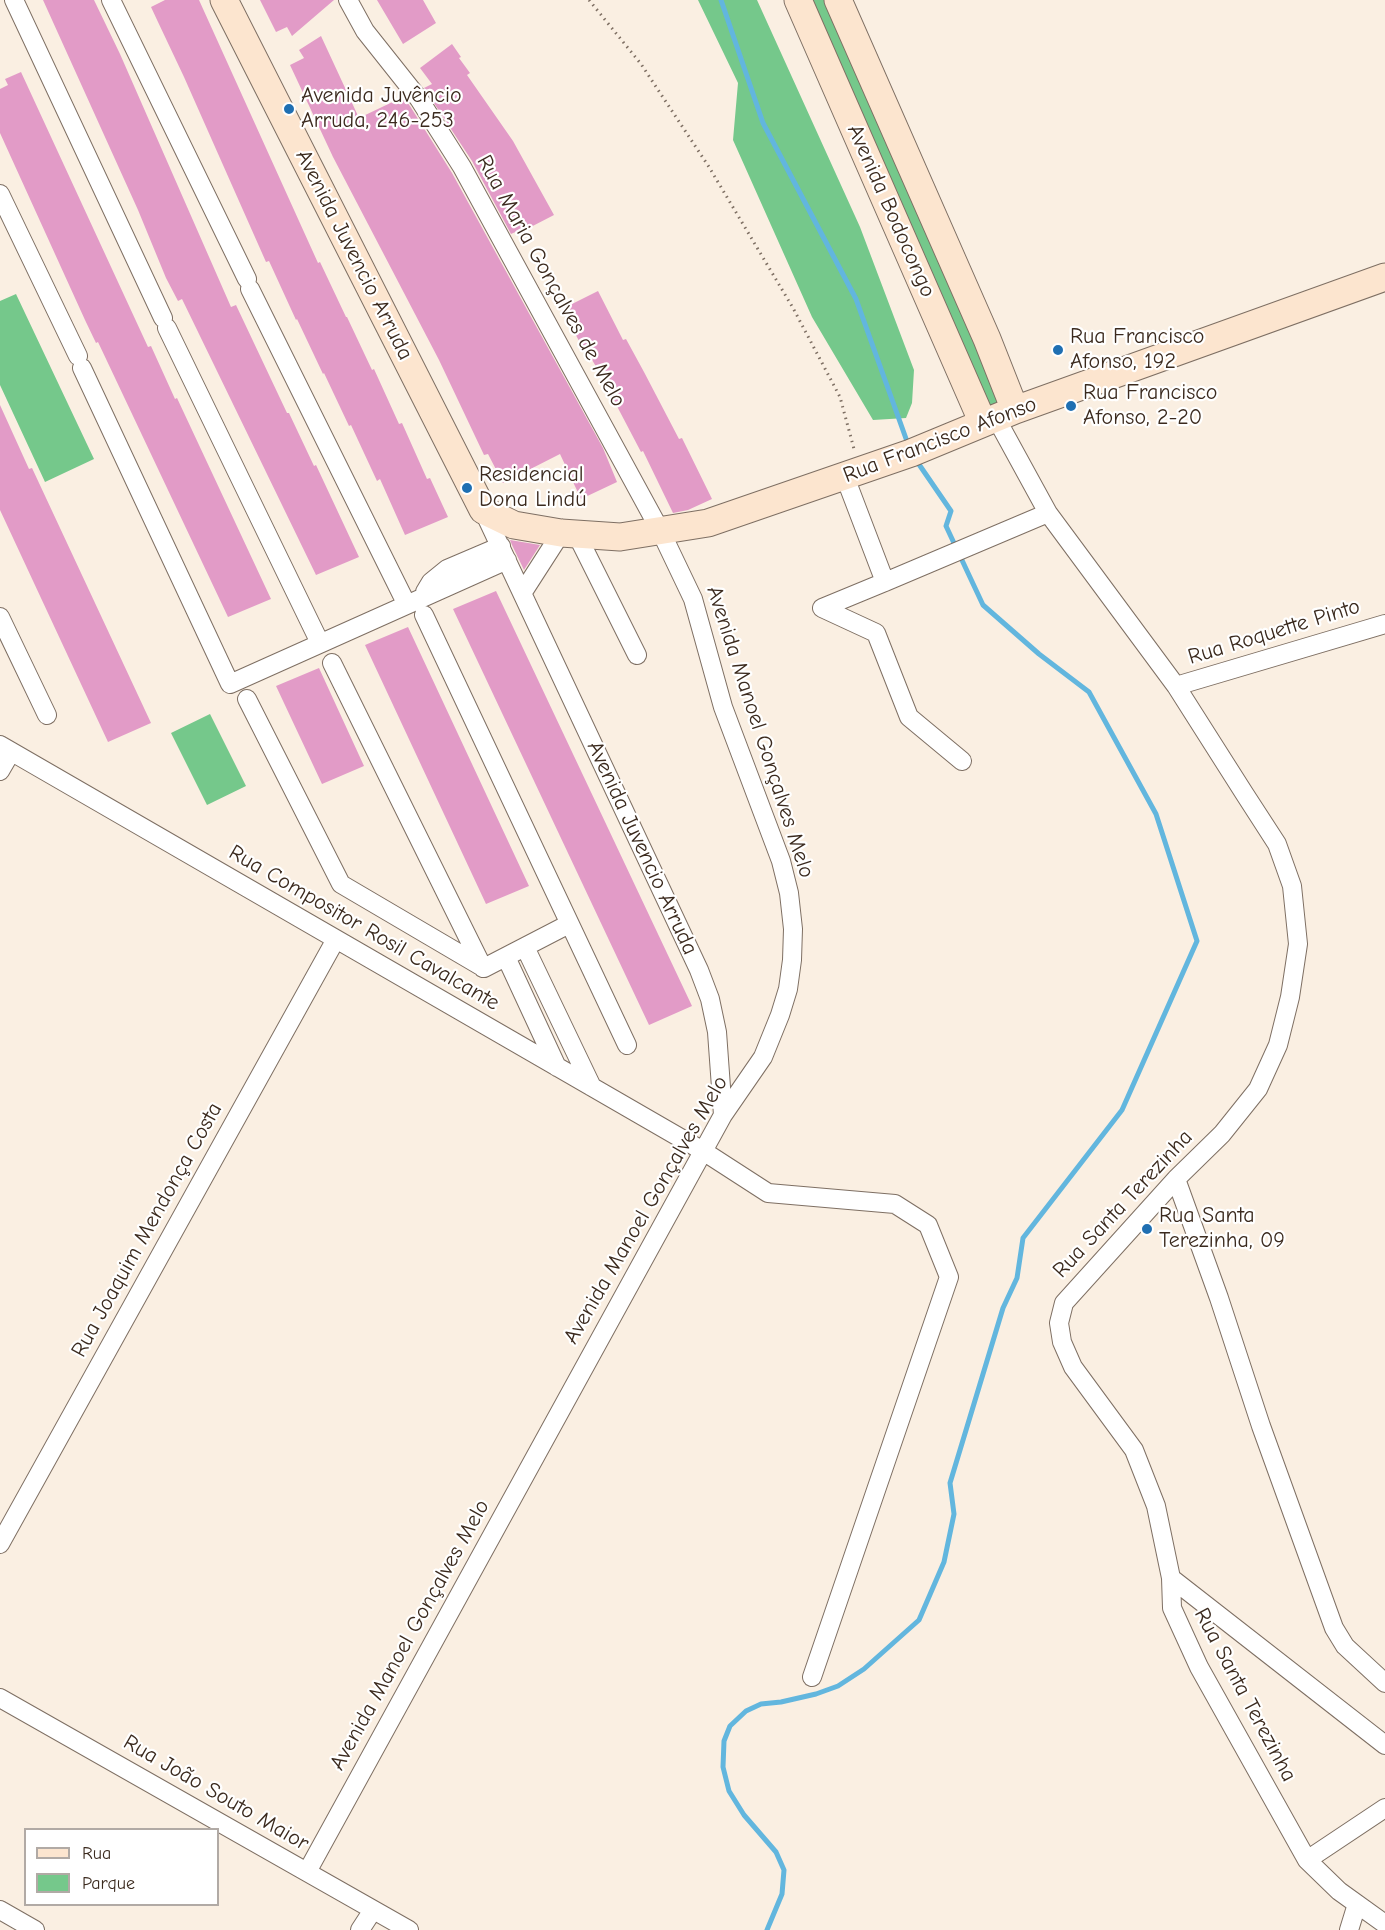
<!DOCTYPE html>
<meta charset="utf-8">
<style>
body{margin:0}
#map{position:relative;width:1385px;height:1930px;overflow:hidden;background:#faefe2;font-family:"Comic Neue",sans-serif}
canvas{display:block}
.legend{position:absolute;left:24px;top:1828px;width:195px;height:78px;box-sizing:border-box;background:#fff;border:2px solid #b1aaa5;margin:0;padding:8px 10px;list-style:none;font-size:18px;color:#3b2a1e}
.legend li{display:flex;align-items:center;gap:12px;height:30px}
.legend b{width:30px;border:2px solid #b1aaa5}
</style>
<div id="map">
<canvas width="1385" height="1930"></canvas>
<ul class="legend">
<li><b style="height:8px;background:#fce5cf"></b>Rua</li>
<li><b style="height:16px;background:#75c88b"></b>Parque</li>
</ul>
</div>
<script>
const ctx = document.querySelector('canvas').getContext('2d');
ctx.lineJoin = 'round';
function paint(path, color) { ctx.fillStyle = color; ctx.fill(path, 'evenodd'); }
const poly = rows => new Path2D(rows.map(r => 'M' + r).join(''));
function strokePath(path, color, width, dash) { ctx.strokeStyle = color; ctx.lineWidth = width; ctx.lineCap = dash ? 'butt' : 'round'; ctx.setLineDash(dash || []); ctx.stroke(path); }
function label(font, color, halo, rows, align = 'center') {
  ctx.font = font + ' "Comic Neue",sans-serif'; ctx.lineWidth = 4.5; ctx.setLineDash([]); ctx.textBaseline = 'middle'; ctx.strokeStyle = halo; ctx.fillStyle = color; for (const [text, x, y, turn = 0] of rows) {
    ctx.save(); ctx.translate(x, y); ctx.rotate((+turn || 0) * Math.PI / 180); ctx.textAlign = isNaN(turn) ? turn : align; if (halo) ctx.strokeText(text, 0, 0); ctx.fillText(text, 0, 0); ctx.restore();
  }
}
paint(poly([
 [698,0,757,0,860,227,914,370,912,403,906,418,873,420,812,317,733,140,738,83],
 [806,0,829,0,1005,403,987,409],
 [16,294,94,459,45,482,0,385,0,301],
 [210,714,246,786,207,805,171,733]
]), '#75c88b');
strokePath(poly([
 [721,0,763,123,856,299,909,447],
 [767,1930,782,1894,784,1870,776,1852,744,1815,729,1791,723,1767,724,1741,730,1726,746,1711,761,1704,781,1702,816,1694,838,1686,864,1669,919,1620,944,1562,954,1514,950,1483,1003,1308,1017,1278,1023,1238,1122,1110,1197,941,1156,814,1089,692,1039,654,983,605,946,526,951,511,916,460]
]), '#62b6de', 5);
paint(poly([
 [43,0,94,0,120,54,231,307,236,305,287,413,289,413,314,466,316,465,359,557,316,575,182,299,178,301,166,278,138,210],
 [165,0,199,0,318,263,320,262,346,317,347,317,372,370,374,369,399,424,402,423,427,479,430,478,448,517,405,535,380,479,377,481,351,425,349,426,324,373,323,374,297,319,296,320,269,261,266,262,184,77,158,22,151,7],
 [260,0,334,0,292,36,287,27,276,32],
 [377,0,423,0,436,23,403,44],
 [321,36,359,118,403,97,410,106,452,173,603,448,617,482,581,499,560,454,503,483,488,454,484,455,439,360,333,157,290,65,304,58,299,50],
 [452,44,461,57,459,58,470,73,467,75,513,141,554,215,523,231,522,229,511,234,472,161,424,88,432,84,420,68],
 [21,72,148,347,151,346,175,399,177,398,271,599,228,617,98,342,96,343,85,320,0,133,0,89,8,85,5,79],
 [598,291,623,340,626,339,644,372,679,439,682,438,712,499,688,510,673,513,643,451,641,452,598,370,588,353,586,354,562,309],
 [0,405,29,469,32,468,151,723,108,742,0,510],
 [510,540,540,545,524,570,512,545],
 [496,591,692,1006,649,1025,453,609],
 [408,627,529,886,486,904,365,645],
 [319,668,364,766,322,784,276,686]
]), '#e29bc7');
const street = poly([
 [14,0,163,318],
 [111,0,247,279],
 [0,194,78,356],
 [250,289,406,603],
 [167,328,320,643],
 [82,368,230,684,507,560],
 [996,418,1048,513,1176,686,1244,793,1277,844,1292,886,1298,944,1290,997,1278,1045,1258,1089,1222,1134,1176,1179,1064,1303,1059,1323,1062,1342,1073,1367,1134,1450,1156,1506,1171,1578,1172,1608,1199,1667,1307,1860,1339,1891,1385,1924],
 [845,477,885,582,1048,513],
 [483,510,699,970,710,999,717,1032,723,1115],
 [577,535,637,655],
 [885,582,822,608,876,633,909,717,962,761],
 [425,592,431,582,447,569,501,546],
 [523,592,561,533],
 [424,615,627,1045],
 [0,617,47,715],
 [332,663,483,968],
 [1176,686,1385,624],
 [247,699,341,884,484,968,569,924],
 [0,745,703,1151,768,1193,895,1204,928,1225,949,1277,812,1677],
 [0,771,11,752],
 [525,947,592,1087],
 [506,957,557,1067],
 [1176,1179,1219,1298,1261,1426,1334,1628,1345,1646,1385,1683],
 [0,1544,336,939],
 [1171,1578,1385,1745],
 [0,1698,409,1930],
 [1307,1860,1385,1808],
 [307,1872,723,1115,763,1057,780,1015,788,989,792,960,793,929,789,893,781,861,723,707,693,599,661,532,462,167,419,99,365,31,348,0],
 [0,1910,35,1930],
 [360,1930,373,1910],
 [1349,1930,1357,1904]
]);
const secondary = poly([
 [224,0,483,510,514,525,561,533,620,537,708,523,911,453,1015,410,1385,277],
 [798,0,983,423],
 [838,0,987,339,1015,410]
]);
strokePath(street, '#7e6f63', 20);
strokePath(secondary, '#7e6f63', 29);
strokePath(poly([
 [589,0,641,64,709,167,793,308,840,397,854,449]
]), '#7e6f63', 3, [1.5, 4.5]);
strokePath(street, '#fff', 18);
strokePath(secondary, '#fce5cf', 27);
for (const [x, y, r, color] of [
 [289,109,6,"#1f6fb2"],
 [1058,350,6,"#1f6fb2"],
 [1071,406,6,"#1f6fb2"],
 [467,488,6,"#1f6fb2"],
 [1147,1229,6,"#1f6fb2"]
]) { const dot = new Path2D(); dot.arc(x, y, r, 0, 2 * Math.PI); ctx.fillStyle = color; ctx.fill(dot); strokePath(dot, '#fff', 2); }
label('22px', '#3b2a1e', '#fff', [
 ["Avenida Juvêncio",301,96],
 ["Arruda, 246-253",301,121],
 ["Rua Francisco",1070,337],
 ["Afonso, 192",1070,362],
 ["Rua Francisco",1083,393],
 ["Afonso, 2-20",1083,418],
 ["Residencial",479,475],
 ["Dona Lindú",479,500],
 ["Rua Santa",1159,1216],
 ["Terezinha, 09",1159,1241]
], 'left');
label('22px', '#3b2a1e', '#fff', [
 ["Avenida Bodocongo",891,211,66],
 ["Avenida Juvencio Arruda",354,255,63],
 ["Rua Maria Gonçalves de Melo",551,281,61],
 ["Rua Francisco Afonso",940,440,-21],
 ["Rua Roquette Pinto",1274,632,-17],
 ["Avenida Manoel Gonçalves Melo",760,732,72],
 ["Avenida Juvencio Arruda",642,848,65],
 ["Rua Compositor Rosil Cavalcante",364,928,30],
 ["Rua Santa Terezinha",1123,1204,-47],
 ["Avenida Manoel Gonçalves Melo",646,1210,-60],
 ["Rua Joaquim Mendonça Costa",147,1230,-61],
 ["Avenida Manoel Gonçalves Melo",410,1635,-61],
 ["Rua Santa Terezinha",1245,1695,62],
 ["Rua João Souto Maior",216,1793,30]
]);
</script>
